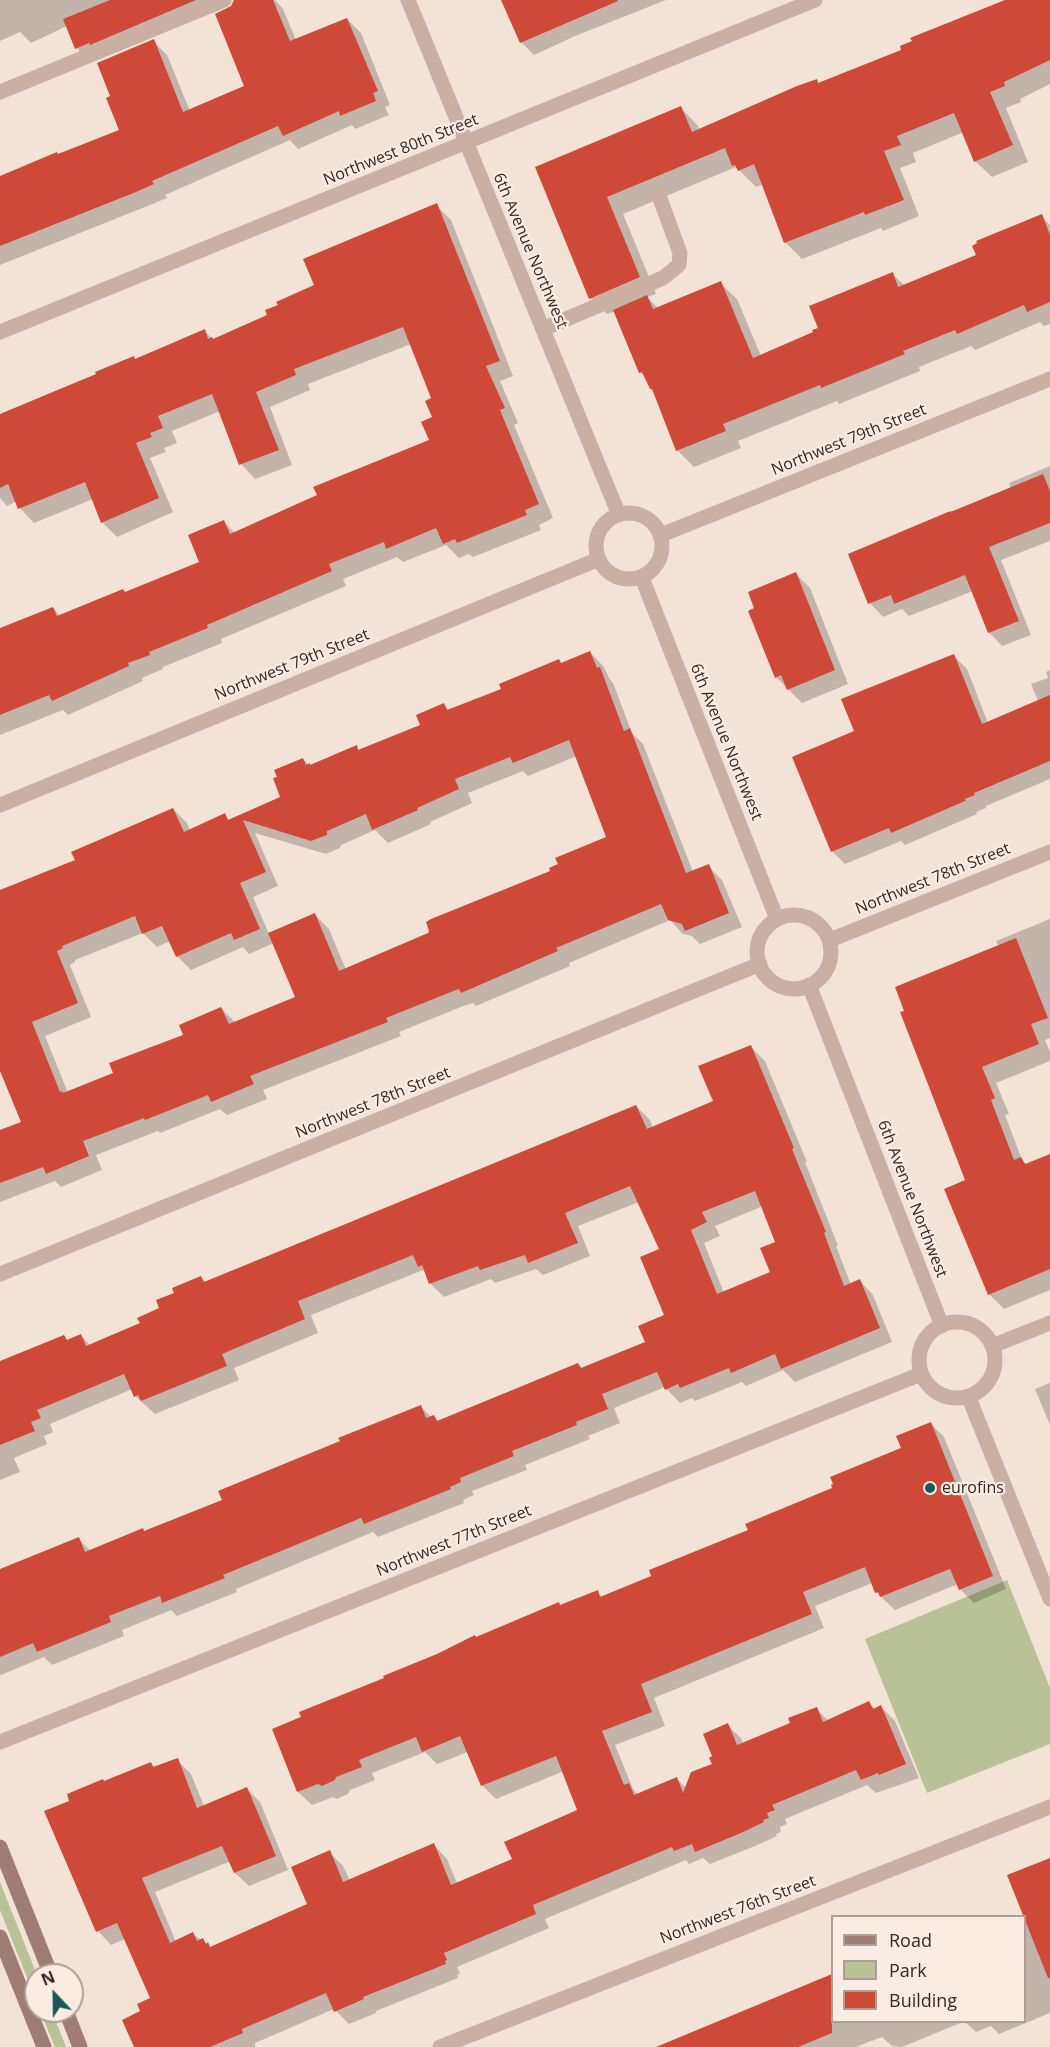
<!DOCTYPE html>
<style>
body{margin:0}
#map{position:relative;width:1050px;height:2047px;overflow:hidden;background:#f3e2d6;font-family:"Open Sans",sans-serif}
canvas{display:block}
.legend{position:absolute;left:831px;top:1915px;width:195px;height:108px;box-sizing:border-box;background:#faece3;border:2px solid #ab9e97;margin:0;padding:8px 10px;list-style:none;font-size:18px;color:#352825}
.legend li{display:flex;align-items:center;gap:12px;height:30px}
.legend b{width:30px;border:2px solid #ab9e97}
.north{position:absolute;left:24px;top:1963px;width:60px;height:60px;box-sizing:border-box;background:#faece3;border:2px solid #ab9e97;border-radius:50%;rotate:338deg;font-size:16px;font-weight:700;line-height:24px;text-align:center;color:#352825}
.north::after{content:'';display:block;margin:auto;width:21px;height:27px;background:#185955;clip-path:polygon(50% 0,100% 100%,50% 72%,0 100%)}
</style>
<div id="map">
<canvas width="1050" height="2047"></canvas>
<ul class="legend">
<li><b style="height:8px;background:#9f7d73"></b>Road</li>
<li><b style="height:16px;background:#b9c296"></b>Park</li>
<li><b style="height:16px;background:#cf4938"></b>Building</li>
</ul>
<div class="north">N</div>
</div>
<script>
const ctx = document.querySelector('canvas').getContext('2d');
ctx.lineJoin = 'round';
function paint(path, color) { ctx.fillStyle = color; ctx.fill(path, 'evenodd'); }
const poly = rows => new Path2D(rows.map(r => 'M' + r).join(''));
function strokePath(path, color, width, dash) { ctx.strokeStyle = color; ctx.lineWidth = width; ctx.lineCap = dash ? 'butt' : 'round'; ctx.setLineDash(dash || []); ctx.stroke(path); }
function label(font, color, halo, rows, align = 'center') {
  ctx.font = font + ' "Open Sans",sans-serif'; ctx.lineWidth = 4.5; ctx.setLineDash([]); ctx.textBaseline = 'middle'; ctx.strokeStyle = halo; ctx.fillStyle = color; for (const [text, x, y, turn = 0] of rows) {
    ctx.save(); ctx.translate(x, y); ctx.rotate((+turn || 0) * Math.PI / 180); ctx.textAlign = isNaN(turn) ? turn : align; if (halo) ctx.strokeText(text, 0, 0); ctx.fillText(text, 0, 0); ctx.restore();
  }
}
paint(poly([
 [1007,1580,1050,1688,1050,1744,927,1793,865,1639],
 [0,1882,37,1975,36,2000,0,1910],
 [40,2011,52,2011,66,2047,55,2047]
]), '#b9c296');
paint(poly([
 [0,0,227,0,90,61,77,48,67,26,31,43,20,32,0,41],
 [259,0,275,0,283,9,296,40,347,19,361,33,390,105,385,107,389,115,355,129,352,125,298,149,290,140,165,195,167,198,150,205,0,265,0,178,121,131,112,97,153,41,167,55,190,111,246,86],
 [503,0,666,0,575,36,534,55,521,42],
 [1009,0,1050,0,1050,84,1020,99,1021,102,1006,108,1028,162,992,177,975,161,964,132,913,153,916,162,900,168,919,216,883,231,881,228,802,259,785,242,763,184,756,187,736,167,623,214,656,294,647,297,658,308,720,283,737,299,761,356,815,333,892,274,905,286,978,256,1041,216,1050,225,1050,324,1044,326,1040,322,975,350,971,346,919,367,920,371,839,404,837,401,738,441,741,448,694,467,677,450,655,392,647,379,640,372,616,311,607,314,591,298,537,168,681,108,697,125,700,130,817,81,820,84,903,51],
 [436,205,451,220,513,376,500,381,518,423,514,425,553,518,539,525,541,530,473,557,469,554,459,558,446,545,403,562,397,557,343,579,346,586,221,639,222,643,163,667,163,669,142,678,143,681,68,715,63,710,0,735,0,639,53,608,60,616,126,594,201,563,224,522,235,533,319,496,431,441,434,418,433,399,411,344,308,384,310,390,270,407,292,465,255,479,241,464,220,411,172,431,177,443,164,448,166,452,150,458,173,512,117,537,102,522,93,499,34,523,20,508,17,501,7,506,0,498,0,415,204,331,214,340,269,316],
 [1050,466,1050,541,1001,560,1031,635,1002,646,989,632,973,591,909,616,902,609,883,617,870,603,1011,489,1009,483],
 [796,574,810,588,848,684,802,703,776,677],
 [590,652,604,667,609,678,613,683,632,733,643,744,693,872,708,866,722,880,742,927,700,944,692,936,683,934,670,920,569,963,570,966,476,1006,473,1003,466,1005,399,1032,401,1036,263,1090,267,1099,227,1115,220,1109,160,1133,158,1131,96,1155,102,1170,61,1187,55,1181,0,1202,0,1132,23,1123,0,1067,0,892,77,861,173,809,187,823,190,830,224,815,230,821,282,797,303,759,311,767,356,747,360,751,422,726,444,705,450,711],
 [577,756,608,838,552,872,429,934,346,970,329,929,315,915,269,934,253,897,278,886,255,833,326,854,340,848,341,845,375,830,388,843,431,824,430,822,472,803,468,793,523,771,528,776],
 [143,933,157,947,170,941,177,956,191,970,243,947,249,954,274,943,297,998,236,1023,221,1008,185,1036,114,1074,68,1093,45,1036,91,1017,70,965,75,962,75,960],
 [954,656,967,669,988,723,1038,701,1031,684,1048,678,1046,672,1050,670,1050,779,986,806,986,808,976,812,977,814,905,845,901,841,845,864,832,851,856,732],
 [1050,919,1050,1038,1045,1040,1050,1052,1050,1061,996,1083,1009,1114,1005,1115,1022,1160,1027,1165,1050,1156,1050,1290,1004,1309,989,1294,967,1181,902,1013,999,947,996,941],
 [751,1047,765,1061,807,1162,805,1162,838,1246,836,1246,851,1285,860,1281,873,1295,892,1342,795,1382,783,1370,746,1386,742,1382,695,1401,692,1398,680,1403,665,1387,614,1408,620,1423,588,1436,590,1439,525,1465,527,1470,472,1491,474,1495,463,1500,464,1503,378,1537,373,1532,236,1589,237,1592,177,1616,171,1610,122,1630,124,1636,52,1665,44,1657,1,1675,0,1674,0,1570,78,1539,91,1551,145,1532,224,1501,342,1442,420,1406,432,1418,434,1417,439,1422,578,1365,583,1369,647,1343,666,1316,661,1250,639,1202,578,1226,590,1256,543,1275,536,1269,495,1283,491,1279,444,1297,431,1284,427,1273,423,1270,311,1315,318,1333,234,1368,239,1380,155,1414,135,1396,132,1389,50,1424,53,1432,44,1436,47,1444,14,1458,20,1472,0,1480,0,1363,64,1337,68,1341,81,1336,91,1346,142,1324,176,1294,201,1278,206,1283,636,1106,650,1120,653,1128,715,1101],
 [763,1206,777,1243,772,1273,724,1293,704,1243,720,1236,715,1226],
 [1050,1383,1050,1425,1035,1389],
 [930,1423,944,1437,1006,1589,974,1603,960,1589,958,1584,895,1610,876,1592,872,1583,815,1606,824,1628,654,1698,665,1726,615,1745,633,1789,638,1795,677,1779,687,1789,714,1764,727,1725,741,1738,743,1744,792,1724,816,1709,829,1721,869,1703,875,1709,881,1707,895,1721,919,1778,876,1793,867,1785,785,1819,787,1824,780,1827,781,1832,776,1834,777,1836,755,1846,710,1864,703,1858,689,1864,686,1860,545,1919,549,1928,457,1967,460,1974,457,1975,458,1978,376,2011,376,2013,349,2024,334,2009,255,2043,255,2047,135,2047,142,2012,152,1999,125,1939,111,1945,98,1931,46,1812,71,1801,104,1782,151,1763,155,1768,177,1760,191,1774,204,1806,247,1789,260,1802,288,1870,249,1886,235,1873,231,1861,155,1892,176,1942,193,1934,212,1948,309,1905,329,1852,343,1866,350,1881,434,1845,447,1859,457,1883,514,1860,579,1811,564,1771,496,1799,482,1785,468,1752,437,1764,425,1752,372,1773,375,1780,350,1790,348,1794,337,1799,333,1797,312,1805,298,1792,273,1729,477,1639,597,1592,603,1598,653,1576,834,1489,903,1449],
 [1050,1860,1050,2013,999,2034,991,2026,976,2032,965,2022,1024,2022,1023,1916],
 [832,1976,832,2022,963,2022,902,2047,892,2046,882,2037,856,2047,668,2047,666,2044]
]), '#0003');
paint(poly([
 [110,0,196,0,90,45,89,43,75,49,63,19],
 [234,0,273,0,290,41,347,18,378,91,373,93,376,101,340,116,339,111,283,136,278,126,152,181,154,184,136,192,0,246,0,176,57,152,58,154,119,130,106,98,110,96,97,63,154,39,183,112,244,86,215,14,231,6],
 [501,0,617,0,618,1,520,43],
 [1005,0,1050,0,1050,60,1004,82,1005,86,990,92,1013,145,974,162,954,113,897,136,901,145,884,151,904,200,865,215,864,212,784,243,754,164,738,171,735,165,732,166,725,148,607,197,640,277,589,299,535,167,681,106,692,132,797,86,817,79,818,83,901,50,900,46,912,41,910,38],
 [437,203,500,361,486,366,505,408,500,410,539,504,525,510,527,515,457,543,455,539,443,544,436,528,386,549,384,542,329,564,332,571,207,625,208,628,149,652,150,655,128,663,129,666,52,701,49,695,0,715,0,628,53,607,57,616,123,589,125,592,199,562,188,535,224,520,230,534,317,495,313,487,429,440,421,422,432,417,425,401,431,398,403,327,294,369,296,375,256,392,279,450,239,465,212,394,158,416,163,428,150,433,152,437,136,443,159,498,101,523,85,482,18,509,8,484,0,488,0,414,96,374,95,372,134,356,135,359,205,329,208,339,212,337,213,339,267,315,265,310,278,305,276,302,314,285,303,259],
 [1042,214,1050,235,1050,302,1027,312,1024,305,957,334,955,330,903,351,905,354,821,388,820,385,723,424,726,431,676,451,652,389,650,389,642,372,639,373,613,310,647,295,653,309,721,281,753,358,813,332,812,330,818,328,809,306,893,272,898,287,976,255,972,246,977,243,976,241],
 [1043,474,1050,491,1050,523,989,547,1019,621,988,633,965,575,894,604,891,595,868,604,848,554,948,512,953,511],
 [796,572,835,670,787,690,781,675,775,678,748,611,754,608,748,592],
 [590,651,597,668,600,667,624,731,630,728,686,873,709,864,729,913,685,931,682,924,668,920,661,904,556,948,558,951,461,993,459,989,451,992,386,1018,388,1022,250,1076,254,1084,211,1102,208,1095,145,1120,144,1118,83,1141,89,1156,46,1174,43,1167,0,1183,0,1130,21,1122,0,1071,0,890,75,860,71,852,173,808,184,832,225,813,228,820,280,797,273,778,277,777,274,770,303,758,306,765,310,763,310,765,357,745,358,750,420,725,416,715,444,703,447,710,501,689,499,684,559,659,561,663],
 [569,740,606,837,555,858,558,864,549,868,550,871,431,919,426,922,429,931,428,933,339,971,315,913,268,933,295,997,229,1024,221,1007,179,1025,183,1035,109,1063,113,1073,63,1093,62,1091,60,1092,32,1022,78,1003,57,951,63,948,62,946,135,916,142,934,162,926,176,957,231,933,234,940,260,929,240,883,266,872,243,820,311,841,327,835,327,831,366,814,372,830,418,810,417,808,459,789,455,779,510,757,513,763],
 [954,654,982,724,1050,695,1050,761,974,793,975,795,965,799,965,801,891,833,889,828,831,852,792,757,854,731,841,699],
 [1016,938,1048,1018,1031,1024,1039,1044,982,1067,995,1098,991,1100,1014,1160,1021,1157,1025,1164,1050,1154,1050,1269,988,1295,944,1189,965,1180,900,1012,904,1011,895,987],
 [751,1045,794,1148,792,1149,826,1232,824,1233,844,1286,860,1279,880,1328,781,1369,775,1354,731,1373,729,1368,680,1388,678,1384,665,1390,657,1372,602,1394,608,1409,576,1422,577,1425,512,1451,514,1456,460,1478,461,1482,450,1487,451,1489,364,1524,361,1518,223,1575,225,1578,162,1603,160,1596,109,1616,111,1622,37,1652,33,1643,0,1657,0,1569,79,1537,85,1552,143,1528,144,1531,222,1500,218,1491,340,1441,338,1438,421,1405,426,1418,434,1415,437,1421,578,1363,581,1368,645,1342,638,1326,664,1315,640,1257,659,1249,630,1186,565,1213,578,1243,528,1263,525,1255,480,1270,478,1266,429,1284,422,1265,418,1267,413,1255,298,1301,305,1319,222,1354,227,1366,141,1401,138,1395,134,1397,124,1374,37,1410,41,1418,31,1422,35,1431,0,1445,0,1361,64,1335,67,1340,81,1334,86,1346,140,1323,137,1318,159,1308,156,1300,174,1293,172,1288,201,1276,204,1282,636,1105,647,1129,713,1101,698,1066],
 [755,1191,775,1242,760,1248,770,1272,717,1294,691,1230,707,1222,702,1212],
 [931,1422,993,1576,959,1590,950,1569,880,1597,878,1592,875,1593,865,1567,803,1592,812,1614,641,1684,652,1712,602,1731,624,1785,629,1783,634,1795,677,1777,683,1793,691,1772,712,1764,709,1758,712,1756,703,1734,728,1723,737,1745,790,1723,788,1718,817,1707,823,1722,869,1701,873,1709,881,1705,906,1764,879,1775,878,1773,861,1780,856,1770,772,1805,775,1810,767,1813,769,1818,763,1820,764,1822,741,1833,695,1852,692,1844,674,1851,672,1847,533,1905,536,1914,444,1953,447,1960,445,1961,446,1964,363,1997,364,1999,334,2012,326,1993,242,2029,243,2033,210,2047,134,2047,122,2020,140,2011,137,2004,150,1998,117,1923,96,1932,44,1811,69,1801,67,1794,103,1779,104,1781,151,1762,153,1767,178,1758,197,1808,247,1787,276,1856,234,1873,222,1846,142,1878,170,1943,193,1932,197,1941,203,1938,206,1944,208,1942,210,1947,307,1904,291,1867,330,1850,343,1882,434,1843,451,1885,512,1859,504,1842,577,1810,556,1756,481,1786,460,1736,422,1752,416,1737,359,1760,362,1767,336,1777,335,1780,322,1786,318,1784,297,1792,272,1729,301,1717,299,1712,384,1678,383,1676,437,1654,475,1635,476,1637,559,1602,560,1605,598,1590,600,1597,651,1576,649,1570,748,1530,745,1524,832,1488,831,1485,833,1484,830,1477,901,1448,896,1436],
 [1050,1858,1050,1978,1048,1978,1007,1875],
 [832,1974,832,2033,798,2047,656,2047]
]), '#cf4938');
strokePath(poly([
 [0,92,224,0],
 [543,329,663,278,679,265,680,253,658,193]
]), '#cbafa2', 15);
strokePath(poly([
 [408,0,619,515],
 '596 546a33 33 0 1 1 66 0a33 33 0 1 1-66 0Z',
 [661,535,1050,379],
 [642,578,777,919],
 [0,805,599,559],
 '757 952a37 37 0 1 1 74 0a37 37 0 1 1-74 0Z',
 [830,940,1050,852],
 [809,985,942,1326],
 [0,1274,760,964],
 '919 1360a38 38 0 1 1 76 0a38 38 0 1 1-76 0Z',
 [992,1346,1050,1323],
 [969,1398,1050,1599],
 [0,1742,921,1374],
 [440,2047,1050,1807]
]), '#cbafa2', 15);
strokePath(poly([
 [0,332,815,0]
]), '#cbafa2', 15);
strokePath(poly([
 [0,1847,51,1975],
 [0,1937,44,2047],
 [66,2011,80,2047]
]), '#9f7d73', 15);
for (const [x, y, r, color] of [
 [930,1488,6,"#185955"]
]) { const dot = new Path2D(); dot.arc(x, y, r, 0, 2 * Math.PI); ctx.fillStyle = color; ctx.fill(dot); strokePath(dot, '#faece3', 2); }
label('16px', '#352825', '#faece3', [
 ["Northwest 80th Street",401,150,-22],
 ["6th Avenue Northwest",530,251,67],
 ["Northwest 79th Street",849,440,-22],
 ["Northwest 79th Street",292,665,-22],
 ["6th Avenue Northwest",726,742,68],
 ["Northwest 78th Street",933,879,-22],
 ["Northwest 78th Street",373,1103,-22],
 ["6th Avenue Northwest",912,1199,69],
 ["Northwest 77th Street",454,1541,-22],
 ["Northwest 76th Street",738,1910,-21]
]);
label('16px', '#352825', '#faece3', [
 ["eurofins",942,1488]
], 'left');
</script>
